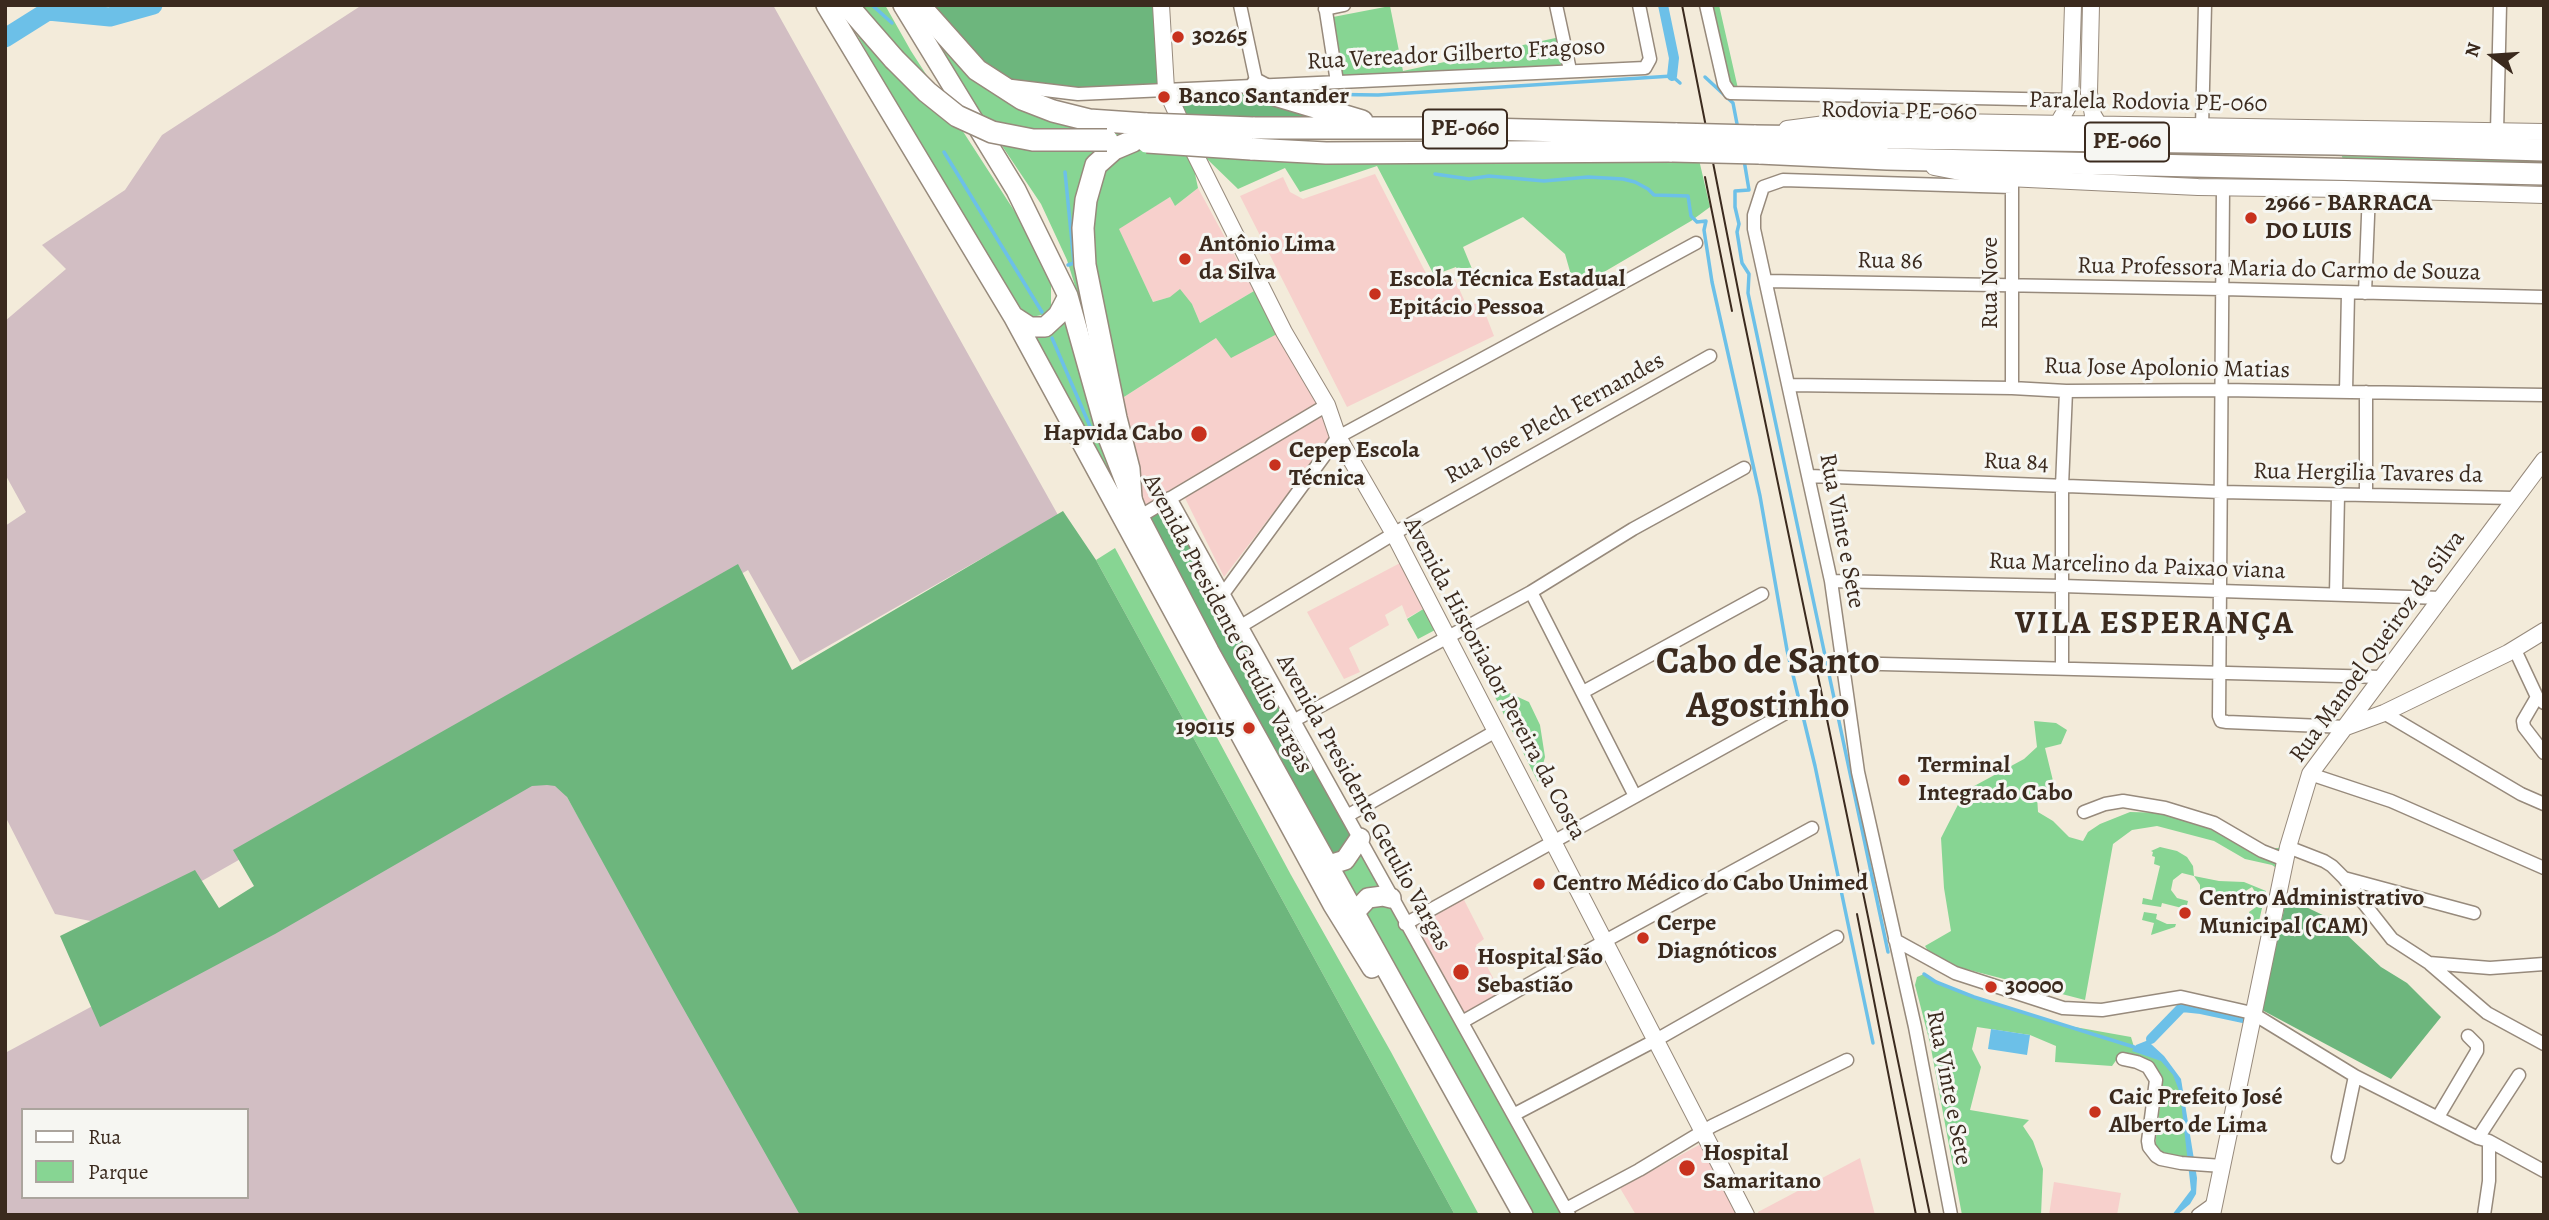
<!DOCTYPE html>
<meta charset="utf-8">
<style>
body{margin:0}
#map{position:relative;width:2549px;height:1220px;overflow:hidden;background:#f3ebda;font-family:Alegreya,serif}
canvas{display:block}
.frame{position:absolute;inset:0;border:7px solid #3b2a1e;pointer-events:none}
.legend{position:absolute;left:21px;top:1108px;width:228px;height:91px;box-sizing:border-box;background:#f6f6f2;border:2px solid #aba49d;margin:0;padding:9px 12px;list-style:none;font-size:21px;color:#3b2a1e}
.legend li{display:flex;align-items:center;gap:14px;height:35px}
.legend b{width:35px;border:2px solid #aba49d}
.north{position:absolute;left:2458px;top:21px;width:70px;height:70px;-webkit-text-stroke:5px #f6f6f2;paint-order:stroke;rotate:287deg;font-size:19px;font-weight:700;line-height:28px;text-align:center;color:#3b2a1e}
.north::after{content:'';display:block;margin:auto;width:24px;height:32px;background:#3b2a1e;clip-path:polygon(50% 0,100% 100%,50% 72%,0 100%)}
</style>
<div id="map">
<canvas width="2549" height="1220"></canvas>
<div class="frame"></div>
<ul class="legend">
<li><b style="height:9px;background:#fff"></b>Rua</li>
<li><b style="height:19px;background:#87d593"></b>Parque</li>
</ul>
<div class="north">N</div>
</div>
<script>
const ctx = document.querySelector('canvas').getContext('2d');
ctx.lineJoin = 'round';
function paint(path, color) { ctx.fillStyle = color; ctx.fill(path, 'evenodd'); }
const poly = rows => new Path2D(rows.map(r => 'M' + r).join(''));
function strokePath(path, color, width, dash) { ctx.strokeStyle = color; ctx.lineWidth = width; ctx.lineCap = dash ? 'butt' : 'round'; ctx.setLineDash(dash || []); ctx.stroke(path); }
function label(font, color, halo, rows, align = 'center') {
  ctx.font = font + ' Alegreya,serif'; ctx.lineWidth = 6; ctx.setLineDash([]); ctx.textBaseline = 'middle'; ctx.strokeStyle = halo; ctx.fillStyle = color; for (const [text, x, y, turn = 0] of rows) {
    ctx.save(); ctx.translate(x, y); ctx.rotate((+turn || 0) * Math.PI / 180); ctx.textAlign = isNaN(turn) ? turn : align; if (halo) ctx.strokeText(text, 0, 0); ctx.fillText(text, 0, 0); ctx.restore();
  }
}
paint(poly([
 [1375,174,1432,285,1453,275,1465,302,1482,305,1494,336,1347,407,1240,196,1283,177,1290,192,1303,199],
 [1198,188,1254,291,1200,323,1192,304,1170,297,1153,302,1118,228,1170,197,1175,206],
 [1277,334,1327,405,1139,517,1113,404,1216,338],
 [1326,413,1335,432,1224,577,1185,498],
 [1402,562,1425,608,1407,618,1402,605,1385,615,1389,625,1349,648,1360,672,1344,679,1307,612],
 [1461,894,1484,939,1476,945,1504,999,1462,1022,1406,926],
 [1699,1145,1704,1147,1740,1215,1636,1215,1620,1188],
 [1860,1158,1875,1215,1759,1215,1758,1212],
 [2054,1182,2121,1193,2117,1215,2049,1215]
]), '#f7d0cc');
paint(poly([
 [362,5,773,5,1058,515,800,662,748,570,121,927,55,914,5,816,5,526,26,512,5,474,5,321,66,269,42,245,125,190,162,135],
 [547,762,805,1215,5,1215,5,1053],
 [23,1110,247,1110,247,1197,23,1197]
]), '#d2bec3');
paint(poly([
 [859,5,885,5,911,51,1026,229,1051,284,1051,306,1046,314,1032,317,1025,314,1018,304,906,122,847,17],
 [1706,5,1719,5,1739,93,1730,93],
 [1390,6,1403,71,1560,37,1567,68,1340,76,1333,17],
 [915,16,1005,100,1033,115,1068,126,1161,135,1138,137,1039,134,1104,151,1092,164,1089,331,1067,260,1041,204],
 [1118,140,1189,145,1198,188,1175,206,1170,197,1119,229,1153,302,1170,297,1180,289,1192,304,1200,323,1254,291,1277,334,1231,358,1216,338,1113,404,1086,215],
 [1209,147,1697,151,1710,207,1691,221,1575,289,1565,254,1523,217,1463,247,1477,281,1471,281,1467,276,1462,279,1456,267,1434,275,1377,166,1300,192,1285,168,1238,189,1205,157],
 [2342,156,2544,160,2544,170,2344,167],
 [1067,317,1130,516,1027,335,1051,333,1060,328],
 [1115,548,1291,875,1391,1052,1479,1215,1455,1215,1096,560],
 [1425,608,1435,630,1418,639,1407,619],
 [1493,693,1509,693,1529,702,1540,725,1545,757,1538,782],
 [2034,721,2056,723,2067,730,2061,744,2045,748,2055,789,2045,791,2037,796,2038,812,2053,821,2069,837,2083,841,2088,832,2100,824,2130,812,2169,813,2199,824,2255,850,2288,847,2282,872,2272,865,2245,859,2214,841,2157,826,2132,830,2113,844,2085,1000,1950,965,1928,951,1925,946,1951,931,1944,888,1941,838,1965,791,2024,759,2037,747],
 [1360,838,1569,1215,1523,1215,1338,864],
 [2160,847,2177,851,2187,857,2193,866,2194,876,2219,881,2244,882,2266,891,2259,921,2253,921,2249,912,2262,903,2252,887,2236,897,2237,900,2220,907,2210,905,2213,889,2204,888,2203,892,2200,892,2200,885,2194,876,2182,873,2173,880,2171,890,2177,898,2188,901,2186,909,2162,903,2161,907,2142,904,2143,898,2152,900,2160,866,2154,864,2155,857,2152,856,2153,852,2151,851],
 [2144,912,2157,914,2156,919,2167,924,2176,924,2175,927,2151,935,2154,923,2142,920],
 [1924,974,1936,982,1974,997,2058,1024,2131,1037,2134,1047,2167,1061,2181,1082,2189,1158,2184,1161,2164,1154,2155,1146,2163,1080,2149,1062,2120,1055,2112,1066,2055,1062,2056,1046,2030,1035,1977,1027,1972,1049,1981,1067,1970,1110,2029,1120,2023,1126,2033,1141,2043,1169,2041,1215,1962,1215,1930,1043,1915,985,1917,977]
]), '#87d593');
paint(poly([
 [925,5,1161,5,1166,89,1063,88,1022,99],
 [1243,90,1329,117,1180,117,1172,92],
 [1170,498,1360,838,1338,864,1139,517],
 [1063,511,1096,560,1455,1215,800,1215,674,992,567,797,555,786,547,785,532,786,275,934,100,1027,60,936,195,870,219,908,254,886,233,850,738,564,792,670],
 [2286,901,2306,907,2329,918,2381,967,2407,983,2441,1017,2391,1079,2262,1010]
]), '#6db67d');
paint(poly([
 [1991,1029,2030,1035,2027,1055,1988,1049],
 [2151,1039,2151,1044,2164,1056,2181,1079,2197,1178,2196,1194,2190,1204,2177,1215,2172,1215,2191,1190,2180,1093,2173,1075,2161,1061,2132,1051,2136,1045]
]), '#6cc0e8');
strokePath(poly([
 [872,5,892,23],
 [1705,77,1733,103,1738,129],
 [1306,94,1378,95,1672,76,1680,83],
 [944,152,1042,312],
 [1744,160,1749,190,1735,191,1735,207,1739,224,1737,232,1742,263,1749,274,1748,293,1888,952],
 [1065,172,1074,263,1068,265],
 [1435,174,1469,179,1489,176,1544,181,1588,177,1623,179,1635,182,1648,189,1654,195,1688,196,1691,216,1697,222,1706,221,1704,230,1712,282,1760,496,1787,650,1815,766,1873,1043],
 [1052,338,1095,438],
 [1924,974,1936,982,1974,997,2134,1047]
]), '#6cc0e8', 3.5);
strokePath(poly([
 [1663,5,1674,58,1672,76],
 [2151,1039,2182,1007,2201,1009,2248,1019]
]), '#6cc0e8', 10);
strokePath(poly([
 [5,38,48,11,110,17,153,5]
]), '#6cc0e8', 19);
const street = poly([
 [1240,5,1257,85],
 [1325,5,1337,82],
 [1556,5,1570,70],
 [1706,5,1724,84,1730,93,2070,100],
 [1325,9,1344,5],
 [1012,86,1078,94,1645,68,1650,59,1639,5],
 [2202,127,2205,5],
 [2497,132,2500,5],
 [2223,188,2219,716,2221,721,2227,722,2346,727],
 [1767,281,2223,289,2544,297],
 [2365,293,2369,191],
 [1789,385,2012,388,2066,391,2222,390,2544,395],
 [2012,388,2012,178],
 [2346,392,2348,293],
 [1809,476,2221,492,2514,498],
 [2366,495,2366,392],
 [1170,498,1569,1215],
 [1139,517,1327,405],
 [1831,581,2062,586,2442,598],
 [1531,592,1635,796],
 [1223,594,1338,437,1696,243],
 [2336,594,2338,495],
 [1241,626,1400,530,1710,356],
 [2515,650,2537,697,2544,703],
 [1844,663,2381,677],
 [2062,668,2062,486,2066,391],
 [1583,692,1762,594],
 [2537,697,2523,721,2524,727,2544,753],
 [2384,713,2521,794,2544,804],
 [1293,721,1531,592,1633,529,1744,468],
 [2310,774,2391,801,2544,868],
 [2084,812,2105,804,2123,801,2165,808,2214,823,2262,851,2285,860],
 [1347,816,1496,731],
 [2288,847,2324,861,2332,866,2344,878,2392,939,2429,963,2490,968,2544,964],
 [2344,878,2474,913],
 [1405,924,1784,714],
 [1895,940,1955,973,2063,1008,2102,1010,2181,997,2252,1013,2355,1076,2478,1138,2489,1141,2544,1171],
 [2430,964,2487,1013,2544,1044],
 [1462,1022,1605,941,1812,828],
 [2123,1059,2137,1062,2148,1067,2156,1080,2148,1141,2149,1147,2156,1156,2161,1159,2181,1163,2222,1166],
 [1515,1114,1656,1040,1837,937],
 [2438,1117,2477,1051,2477,1045,2468,1036],
 [2478,1138,2519,1075],
 [2338,1157,2355,1076],
 [1566,1209,1639,1170,1712,1126,1847,1060],
 [1951,1215,1915,1027,1858,772,1831,581,1754,229,1754,215,1763,187,1783,180,2012,187],
 [2198,1215,2212,1205],
 [2484,1215,2489,1181,2489,1141]
]);
const secondary = poly([
 [1161,5,1166,89,1195,154,1284,332,1327,405,1338,437,1394,534,1746,1215],
 [2091,5,2089,93,2093,115,2099,125],
 [2057,125,2070,103,2073,5],
 [1787,129,1833,123,1950,122,2544,132],
 [1934,167,1986,177,2198,187,2344,189,2544,195],
 [2346,727,2384,713,2508,653,2544,631],
 [2212,1215,2288,847,2310,774,2544,460]
]);
const primary = poly([
 [826,5,1013,316,1030,327,1045,327,1058,315,1068,296],
 [903,5,1016,190,1068,296,1107,435,1139,517,1209,651,1523,1215],
 [1013,316,1333,905,1372,968],
 [1329,865,1345,860,1360,838],
 [1344,908,1355,912,1368,898,1383,896,1391,898]
]);
const highway = poly([
 [847,5,894,59],
 [919,5,977,70,1022,99,1053,111,1089,120,1147,124],
 [1257,85,1278,96,1362,121],
 [1253,128,1448,128,1677,134],
 [1754,136,2335,144,2544,150],
 [1251,149,1326,153,1672,151],
 [1759,153,1887,159,2544,174],
 [1131,498,1129,469,1116,418,1085,265,1083,228,1086,200,1096,165,1114,149,1133,141]
]);
strokePath(street, '#978a7c', 15);
strokePath(secondary, '#978a7c', 18);
strokePath(primary, '#978a7c', 22);
strokePath(highway, '#978a7c', 24);
strokePath(street, '#fff', 12);
strokePath(secondary, '#fff', 16);
strokePath(primary, '#fff', 19);
strokePath(highway, '#fff', 21);
strokePath(poly([
 [1682,5,1743,315,1930,1215],
 [1705,177,1732,311],
 [1857,914,1916,1215]
]), '#3b2a1e', 2);
const highwayBridge = poly([
 [894,59,927,92,957,116,992,132,1033,140,1107,140],
 [1147,124,1253,128],
 [1677,134,1754,136],
 [1147,142,1251,149],
 [1672,151,1759,153]
]);
strokePath(highwayBridge, '#978a7c', 24, []);
strokePath(highwayBridge, '#fff', 21);
for (const [x, y, r, color] of [
 [1178,37,7,"#c8321e"],
 [1164,97,7,"#c8321e"],
 [2251,218,7,"#c8321e"],
 [1185,259,7,"#c8321e"],
 [1375,294,7,"#c8321e"],
 [1199,434,9,"#c8321e"],
 [1275,465,7,"#c8321e"],
 [1249,728,7,"#c8321e"],
 [1904,780,7,"#c8321e"],
 [1539,884,7,"#c8321e"],
 [2185,913,7,"#c8321e"],
 [1643,938,7,"#c8321e"],
 [1461,972,9,"#c8321e"],
 [1991,987,7,"#c8321e"],
 [2095,1112,7,"#c8321e"],
 [1687,1168,9,"#c8321e"]
]) { const dot = new Path2D(); dot.arc(x, y, r, 0, 2 * Math.PI); ctx.fillStyle = color; ctx.fill(dot); strokePath(dot, '#f6f6f2', 2.5); }
for (const [x, y, w] of [
 [1465,129,84],
 [2127,142,84]
]) { const box = new Path2D(); box.roundRect(x - w / 2, y - 19.5, w, 39, 5); ctx.fillStyle = '#f6f6f2'; ctx.fill(box); strokePath(box, '#3b2a1e', 2); }
label('bold 23px', '#3b2a1e', null, [
 ["PE-060",1465,129],
 ["PE-060",2127,142]
]);
label('bold 24px', '#3b2a1e', '#f6f6f2', [
 ["30265",1192,37],
 ["Banco Santander",1178,97],
 ["2966 - BARRACA",2265,204],
 ["DO LUIS",2265,232],
 ["Antônio Lima",1199,245],
 ["da Silva",1199,273],
 ["Escola Técnica Estadual",1389,280],
 ["Epitácio Pessoa",1389,308],
 ["Hapvida Cabo",1183,434,"right"],
 ["Cepep Escola",1289,451],
 ["Técnica",1289,479],
 ["190115",1235,728,"right"],
 ["Terminal",1918,766],
 ["Integrado Cabo",1918,794],
 ["Centro Médico do Cabo Unimed",1553,884],
 ["Centro Administrativo",2199,899],
 ["Municipal (CAM)",2199,927],
 ["Cerpe",1657,924],
 ["Diagnóticos",1657,952],
 ["Hospital São",1477,958],
 ["Sebastião",1477,986],
 ["30000",2005,987],
 ["Caic Prefeito José",2109,1098],
 ["Alberto de Lima",2109,1126],
 ["Hospital",1703,1154],
 ["Samaritano",1703,1182]
], 'left');
label('24px', '#3b2a1e', '#f6f6f2', [
 ["Rua Vereador Gilberto Fragoso",1456,55,-3],
 ["Paralela Rodovia PE-060",2148,103,1],
 ["Rodovia PE-060",1899,112,1],
 ["Rua 86",1890,262,1],
 ["Rua Professora Maria do Carmo de Souza",2279,270,1],
 ["Rua Nove",1991,283,-90],
 ["Rua Jose Apolonio Matias",2167,369,1],
 ["Rua Jose Plech Fernandes",1555,419,-29],
 ["Rua 84",2016,463,2],
 ["Rua Hergilia Tavares da",2368,474,1],
 ["Rua Vinte e Sete",1841,531,79],
 ["Rua Marcelino da Paixao viana",2137,567,2],
 ["Avenida Presidente Getúlio Vargas",1227,624,62],
 ["Rua Manoel Queiroz da Silva",2378,647,-54],
 ["Avenida Historiador Pereira da Costa",1494,679,62],
 ["Avenida Presidente Getulio Vargas",1363,803,61],
 ["Rua Vinte e Sete",1948,1088,79]
]);
ctx.letterSpacing = '2px';
label('bold 32px', '#3b2a1e', '#f6f6f2', [
 ["VILA ESPERANÇA",2155,625]
]);
ctx.letterSpacing = '0px';
label('bold 38px', '#3b2a1e', '#f6f6f2', [
 ["Cabo de Santo",1768,664],
 ["Agostinho",1768,708]
]);
</script>
